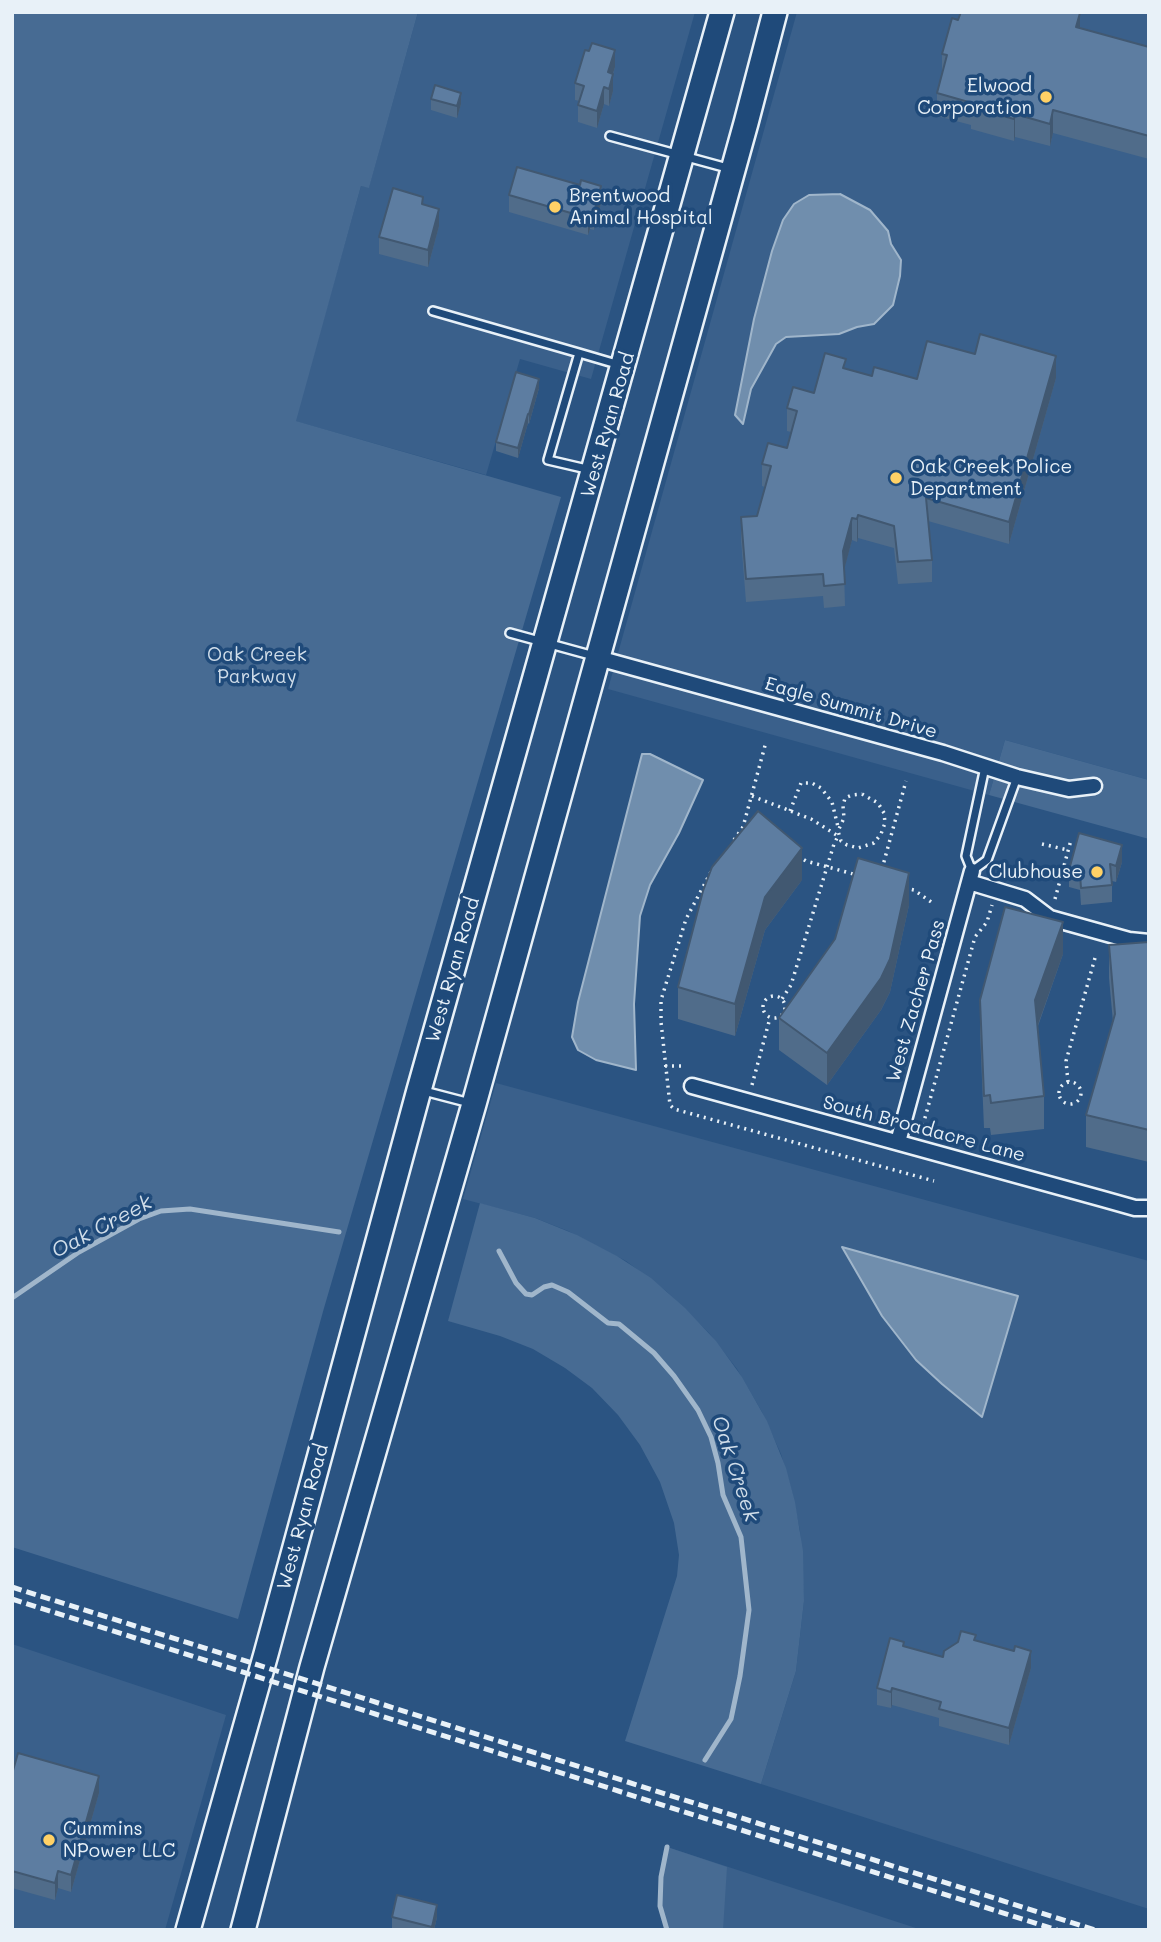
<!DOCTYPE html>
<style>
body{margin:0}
#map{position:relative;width:1161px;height:1942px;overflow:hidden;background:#2b5482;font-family:Mali,sans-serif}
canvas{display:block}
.frame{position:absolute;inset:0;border:14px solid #e8f1f8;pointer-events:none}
</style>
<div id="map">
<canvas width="1161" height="1942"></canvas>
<div class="frame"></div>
</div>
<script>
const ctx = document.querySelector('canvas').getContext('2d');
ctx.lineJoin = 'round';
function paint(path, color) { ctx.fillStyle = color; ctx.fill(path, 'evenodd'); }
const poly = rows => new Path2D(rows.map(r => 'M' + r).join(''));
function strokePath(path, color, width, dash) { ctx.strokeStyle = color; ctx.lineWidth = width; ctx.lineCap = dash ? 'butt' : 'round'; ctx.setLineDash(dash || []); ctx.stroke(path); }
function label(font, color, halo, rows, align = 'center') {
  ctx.font = font + ' Mali,sans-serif'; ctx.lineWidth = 7; ctx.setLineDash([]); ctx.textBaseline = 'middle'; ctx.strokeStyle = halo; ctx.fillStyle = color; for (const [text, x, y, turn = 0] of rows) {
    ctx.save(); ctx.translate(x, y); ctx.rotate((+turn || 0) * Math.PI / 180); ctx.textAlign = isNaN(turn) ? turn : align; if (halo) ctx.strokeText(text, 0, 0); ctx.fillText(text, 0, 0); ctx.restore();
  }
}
paint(poly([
 [418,12,695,12,591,379,520,359,486,475,295,421,361,186,369,187],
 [797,12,1149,12,1149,780,1005,740,989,795,608,689],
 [496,1083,1149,1261,1149,1909,761,1784,796,1671,804,1601,800,1531,792,1492,781,1454,762,1412,737,1369,709,1333,666,1291,626,1261,568,1231,535,1218,463,1199],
 [12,1644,226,1715,165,1930,12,1930],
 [667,1847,922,1930,667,1930,660,1906,661,1877]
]), '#3a608b');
paint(poly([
 [12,12,418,12,369,188,361,186,296,421,561,497,324,1308,238,1619,12,1547],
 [1005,740,1149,780,1149,839,989,795],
 [480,1203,535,1218,577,1235,617,1256,651,1278,685,1308,716,1341,742,1377,767,1421,786,1468,795,1502,803,1551,804,1601,796,1671,761,1784,625,1741,677,1576,679,1555,674,1523,660,1482,640,1445,618,1415,592,1388,565,1368,533,1349,500,1336,448,1321],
 [667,1847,727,1867,723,1930,667,1930,660,1906,661,1877]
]), '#476b93');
const water = poly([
 [840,194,870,210,888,231,891,244,901,260,900,276,893,305,874,324,857,327,839,334,786,337,776,344,751,389,743,424,735,415,754,319,772,251,783,220,794,204,809,195,840,194],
 [642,754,650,754,703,780,679,833,650,885,640,916,634,1004,636,1070,596,1060,578,1050,572,1037,578,1002,642,754],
 [842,1247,1018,1296,982,1417,942,1384,916,1360,882,1316,842,1247]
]);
paint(water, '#708ead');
strokePath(water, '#a0b6cb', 2);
strokePath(poly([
 [499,1251,516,1283,526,1294,532,1295,544,1287,552,1285,568,1292,608,1323,619,1324,654,1353,674,1376,698,1410,711,1437,718,1463,723,1495,741,1537,749,1610,740,1676,731,1719,705,1760],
 [12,1298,79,1252,139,1219,161,1211,190,1209,339,1232],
 [667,1847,661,1877,660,1906,667,1930]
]), '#a0b6cb', 5);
const lane = poly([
 [610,136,731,169],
 [433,311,579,353],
 [591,470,548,460,579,353,620,365],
 [510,633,594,656],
 [985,767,966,856,972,871,987,860,1017,777],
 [424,1091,470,1103]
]);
const street = poly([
 [598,658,943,753,1017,777,1069,789,1094,786],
 [969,882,1025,899,1050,918,1129,940,1149,942],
 [692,1086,1103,1199,1135,1208,1149,1208],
 [898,1142,972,871]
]);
const primary = poly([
 [188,1930,266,1654,419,1090,722,12],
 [243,1930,312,1667,474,1104,746,123,775,12]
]);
strokePath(lane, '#e8f1f8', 12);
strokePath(street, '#e8f1f8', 19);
strokePath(primary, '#e8f1f8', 28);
strokePath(poly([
 [862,794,878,803,884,813,885,823,881,834,874,843,858,848,847,845,841,841,838,831,844,818,843,806,845,798,852,795,862,794],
 [752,796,811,819,838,836,834,844,791,985,782,999],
 [790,811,801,783,812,783,821,788,832,802,838,827],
 [734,840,743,827,766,742],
 [1042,844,1068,850],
 [798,856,806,861,857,875],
 [882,869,906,781],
 [711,872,686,919,661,1000,661,1022,670,1105,674,1109,934,1181],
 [905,888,914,890,934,904],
 [1055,899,1071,840],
 '763 1007a11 11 0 1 1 22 0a11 11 0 1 1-22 0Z',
 [665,1066,685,1066],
 '1059 1093a11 11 0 1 1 22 0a11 11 0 1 1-22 0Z',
 [1068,1082,1066,1061,1095,958],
 [752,1085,770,1018],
 [923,1125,975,937,987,922,992,905]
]), '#e8f1f8', 3.5, [2, 5]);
strokePath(lane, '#1f4a7a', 7);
strokePath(street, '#1f4a7a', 14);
strokePath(primary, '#1f4a7a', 23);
strokePath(poly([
 [12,1587,1095,1930],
 [12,1599,1057,1930]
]), '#e8f1f8', 5, [10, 5]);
paint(poly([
 [958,20,1080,29,1149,47,1149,159,1053,133,1050,146,1015,137,1014,141,971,129,971,125,937,116,937,93,942,76,942,54],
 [615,67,613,74,613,91,609,106,604,104,597,128,578,122,578,105,580,101,575,100,575,83],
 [431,99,461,104,457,118,431,110],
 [509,195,601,203,594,230,590,229,588,235,509,212],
 [423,204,439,226,428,267,379,254,379,237],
 [846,369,872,376,917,379,1056,378,1009,544,928,521,932,560,932,582,898,584,894,548,858,538,857,542,852,540,844,569,845,606,824,608,823,596,746,602,741,539,741,517,757,516,765,487,762,486,762,464,787,448,791,432,787,431,787,408,814,393],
 [539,388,529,424,528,423,518,458,496,451,496,442],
 [1122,862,1116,882,1112,881,1112,902,1081,905,1080,890,1069,887,1069,870],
 [802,880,765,930,735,1036,678,1019,678,987],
 [909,905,890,992,881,1010,827,1085,779,1050,779,1018],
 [1149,942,1149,1162,1086,1147,1086,1115,1113,1022,1109,978,1109,945],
 [1063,954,1038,1026,1044,1096,1044,1129,991,1135,990,1128,984,1128,980,1032,980,1000],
 [976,1640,1031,1668,1009,1745,939,1726,939,1718,892,1705,891,1708,877,1705,877,1688],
 [12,1774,99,1793,71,1892,58,1888,55,1900,12,1888],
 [392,1917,437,1917,434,1930,398,1930,392,1928]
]), '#506c8a');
paint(poly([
 [1080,13,1080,36,1076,27],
 [615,50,615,67,608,89,608,72],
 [613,74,613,91,609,106,609,89],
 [604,87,604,104,597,128,597,111],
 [461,93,461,104,457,118,457,106],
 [1053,110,1053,133,1050,146,1050,124],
 [1015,114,1015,137,1014,141,1014,119],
 [601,186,601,203,594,230,594,213],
 [439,209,439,226,428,267,428,250],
 [590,212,590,229,588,235,588,218],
 [1056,356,1056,378,1009,544,1009,522],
 [539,379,539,388,529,424,529,414],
 [528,414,528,423,518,458,518,448],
 [858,515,858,538,857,542,857,519],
 [852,518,852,540,843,574,843,551],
 [1122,845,1122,862,1116,882,1116,866],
 [802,848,802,880,765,930,735,1036,735,1004,765,897],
 [909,873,909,905,890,992,881,1010,827,1085,827,1053],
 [1063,922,1063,954,1035,1033,1035,1000],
 [1031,1651,1031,1668,1009,1745,1009,1728],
 [892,1688,892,1705,891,1708,891,1692],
 [99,1776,99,1793,71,1892,71,1875],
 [58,1871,58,1888,55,1900,55,1883],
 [437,1905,437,1917,434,1930,432,1930]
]), '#415871');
const building = poly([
 [961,12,1076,12,1080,13,1076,27,1149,47,1149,136,1053,110,1050,124,1015,114,1014,119,971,107,972,103,937,93,947,55,942,54,952,18,958,20,961,12],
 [592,43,615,50,608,72,613,74,609,89,604,87,597,111,578,105,584,86,575,83,585,50,589,51,592,43],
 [435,85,461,93,457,106,431,99,435,85],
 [517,167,580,185,581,180,601,186,594,213,590,212,588,218,509,195,517,167],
 [393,188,423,197,422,204,439,209,428,250,379,237,393,188],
 [980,334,1056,356,1009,522,926,498,932,560,898,562,894,526,858,515,857,519,852,518,843,551,845,584,824,586,823,574,746,579,741,517,757,516,771,466,762,464,768,443,787,448,797,411,787,408,793,387,814,393,825,353,846,359,843,368,872,376,874,367,917,379,927,341,975,354,980,334],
 [516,372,539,379,529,414,528,414,518,448,496,442,516,372],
 [758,811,802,848,765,897,735,1004,678,987,703,891,712,867,758,811],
 [1079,833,1122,845,1116,866,1110,864,1112,885,1081,888,1080,874,1069,870,1079,833],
 [858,858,909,873,890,959,881,978,827,1053,779,1018,835,939,858,858],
 [1005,907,1063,922,1035,1000,1044,1096,991,1103,990,1095,984,1096,980,1000,1005,907],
 [1149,942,1149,1130,1086,1115,1115,1014,1109,945,1149,942],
 [961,1631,976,1635,974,1640,1014,1651,1015,1646,1031,1651,1009,1728,939,1709,941,1702,892,1688,891,1692,877,1688,890,1638,904,1642,903,1646,943,1657,944,1651,958,1642,961,1631],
 [18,1753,99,1776,71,1875,58,1871,55,1883,12,1871,12,1774,18,1753],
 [397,1895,437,1905,432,1927,392,1917,397,1895]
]);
paint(building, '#5d7da1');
strokePath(building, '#415871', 2);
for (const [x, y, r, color] of [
 [1046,97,7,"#ffd166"],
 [555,207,7,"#ffd166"],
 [896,478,7,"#ffd166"],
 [1097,872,7,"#ffd166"],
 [49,1840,7,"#ffd166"]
]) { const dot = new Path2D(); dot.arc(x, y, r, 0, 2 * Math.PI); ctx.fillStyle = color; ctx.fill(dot); strokePath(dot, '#1f4a7a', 2.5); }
label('19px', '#e8f1f8', '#1f4a7a', [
 ["Elwood",1032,86,"right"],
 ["Corporation",1032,108,"right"],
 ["Brentwood",569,196],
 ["Animal Hospital",569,218],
 ["Oak Creek Police",910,467],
 ["Department",910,489],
 ["Clubhouse",1083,872,"right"],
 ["Cummins",63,1829],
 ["NPower LLC",63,1851]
], 'left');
label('19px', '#e8f1f8', '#1f4a7a', [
 ["West Ryan Road",608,425,-74],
 ["Eagle Summit Drive",851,708,16],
 ["West Ryan Road",453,970,-74],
 ["West Zacher Pass",916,1001,-74],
 ["South Broadacre Lane",924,1129,15],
 ["West Ryan Road",303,1517,-75]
]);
label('19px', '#d0dde9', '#1f4a7a', [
 ["Oak Creek",257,655],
 ["Parkway",257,677]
]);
label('italic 21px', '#d0dde9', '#1f4a7a', [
 ["Oak Creek",102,1227,-28],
 ["Oak Creek",735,1469,72]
]);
</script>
